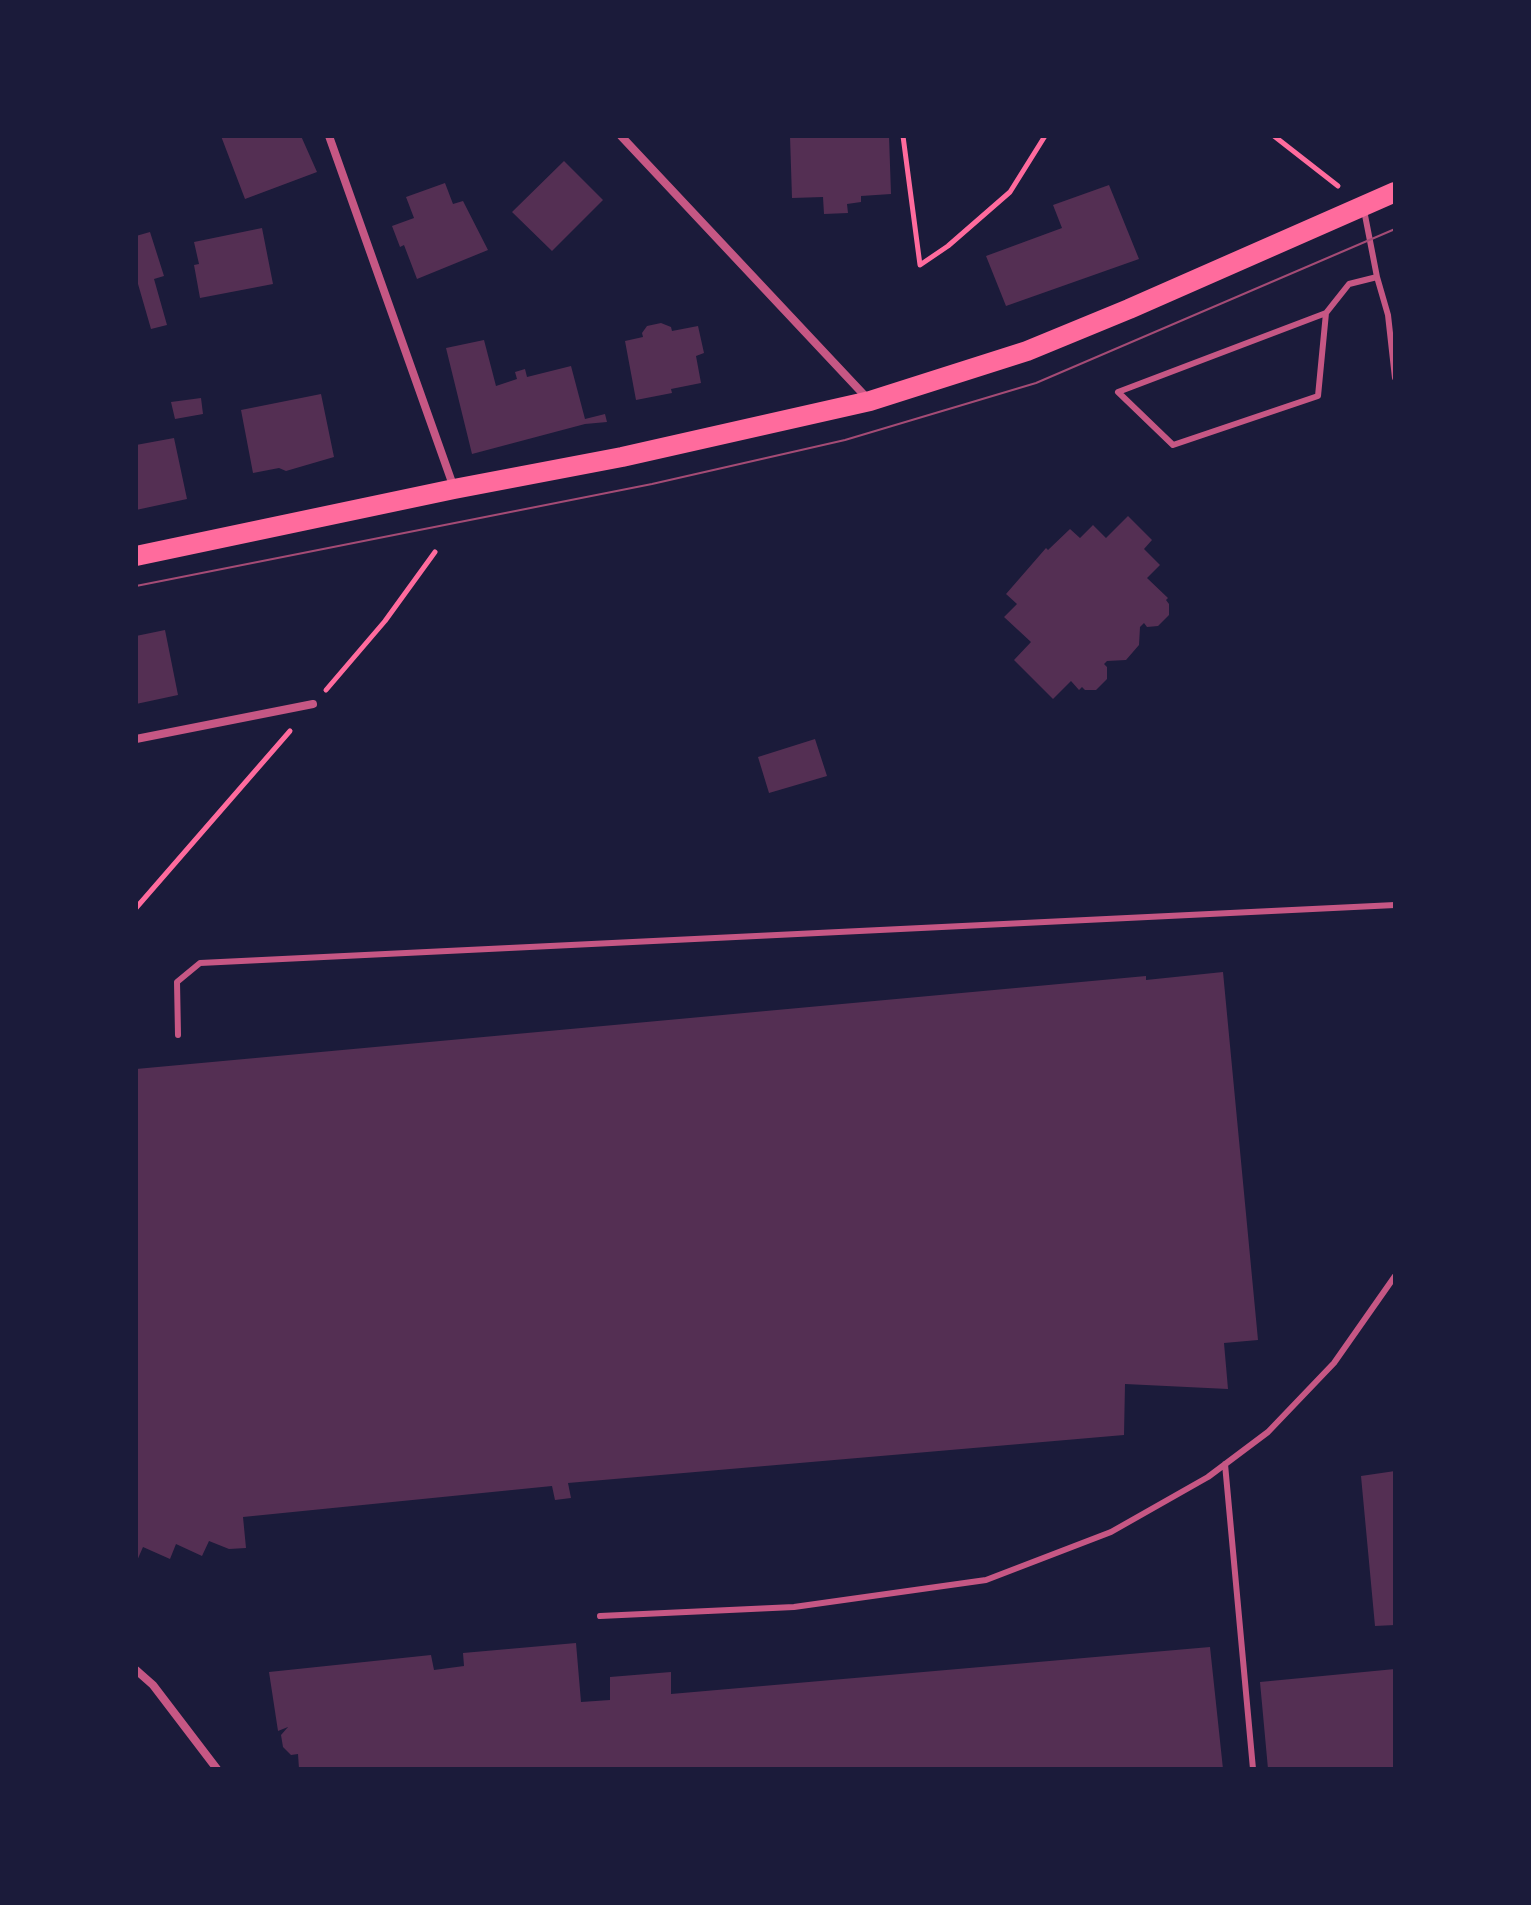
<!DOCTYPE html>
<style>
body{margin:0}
#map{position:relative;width:1531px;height:1905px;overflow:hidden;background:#1b1b3a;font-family:Spectral,serif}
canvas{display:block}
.frame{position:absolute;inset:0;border:138px solid #1b1b3a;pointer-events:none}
</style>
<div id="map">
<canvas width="1531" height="1905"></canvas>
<div class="frame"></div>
</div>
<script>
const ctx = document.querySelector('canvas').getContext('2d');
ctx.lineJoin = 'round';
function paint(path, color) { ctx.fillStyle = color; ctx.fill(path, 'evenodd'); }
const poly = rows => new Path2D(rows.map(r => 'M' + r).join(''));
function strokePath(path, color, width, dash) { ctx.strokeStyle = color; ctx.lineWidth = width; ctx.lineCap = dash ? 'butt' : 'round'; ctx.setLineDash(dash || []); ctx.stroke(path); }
paint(poly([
 [221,136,301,136,317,172,245,199],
 [790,136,889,136,891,194,861,196,861,202,847,204,848,213,824,214,823,197,792,198],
 [564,161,603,200,552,251,512,212],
 [445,183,453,204,463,201,488,250,417,279,404,245,400,247,392,226,414,218,406,197],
 [1109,185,1139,259,1006,306,986,256,1062,228,1053,205],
 [262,228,273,284,200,298,194,265,199,264,194,242],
 [150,232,164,276,154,279,167,325,151,329,136,277,136,236],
 [661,323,671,327,672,331,698,326,704,353,696,356,701,383,671,389,672,393,636,400,625,341,643,337,642,333,647,326],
 [484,340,496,386,517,379,515,372,525,369,527,377,571,366,585,419,605,414,607,422,585,424,472,454,446,348],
 [321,394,334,457,286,471,279,468,253,473,241,410],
 [201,398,203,414,175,419,171,402],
 [174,438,187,499,136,510,136,445],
 [1128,516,1152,540,1144,549,1160,565,1147,578,1168,598,1166,600,1169,604,1169,615,1158,626,1147,627,1144,623,1140,627,1139,645,1126,660,1107,661,1104,664,1107,667,1107,679,1096,690,1085,690,1082,687,1079,690,1071,681,1053,699,1014,660,1031,642,1004,617,1017,604,1006,594,1046,548,1048,550,1070,529,1080,538,1093,525,1106,538],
 [165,630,178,695,136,704,136,636],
 [815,739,827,776,769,793,758,757],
 [1223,972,1258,1340,1224,1343,1228,1389,1125,1384,1124,1435,568,1483,571,1498,555,1500,552,1486,243,1517,246,1548,229,1549,209,1541,202,1556,176,1544,170,1559,143,1547,136,1563,136,1069,1146,976,1146,980],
 [1395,1471,1395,1625,1375,1626,1361,1476],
 [576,1643,581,1702,610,1700,610,1677,671,1672,671,1694,1210,1647,1223,1769,299,1769,298,1754,291,1755,283,1747,281,1735,288,1727,278,1731,269,1672,431,1655,434,1670,464,1666,463,1653],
 [1395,1669,1395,1769,1268,1769,1260,1682]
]), '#542f53');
strokePath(poly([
 [903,136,920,265,948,246,1010,192,1045,136],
 [1274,136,1338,186],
 [326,690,385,621,435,552],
 [136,908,290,731]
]), '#ff6b9d', 5);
strokePath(poly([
 [1364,210,1377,277,1388,315,1395,378],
 [1326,313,1318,396,1173,445,1118,392,1326,313,1349,284,1377,277],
 [178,1035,177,982,200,963,1395,905],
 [1225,1464,1253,1769],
 [600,1616,794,1607,986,1580,1111,1532,1208,1477,1268,1432,1334,1363,1395,1276]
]), '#c65784', 6);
strokePath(poly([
 [329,136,454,488],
 [621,136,867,398],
 [136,739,313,704],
 [136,1670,153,1685,217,1769]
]), '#c65784', 8);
strokePath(poly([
 [136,556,454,489,622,457,870,401,1027,351,1129,309,1395,192]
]), '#ff6b9d', 20);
strokePath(poly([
 [136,586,652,484,845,440,1036,383,1395,229]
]), '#a44b75', 2);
</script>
